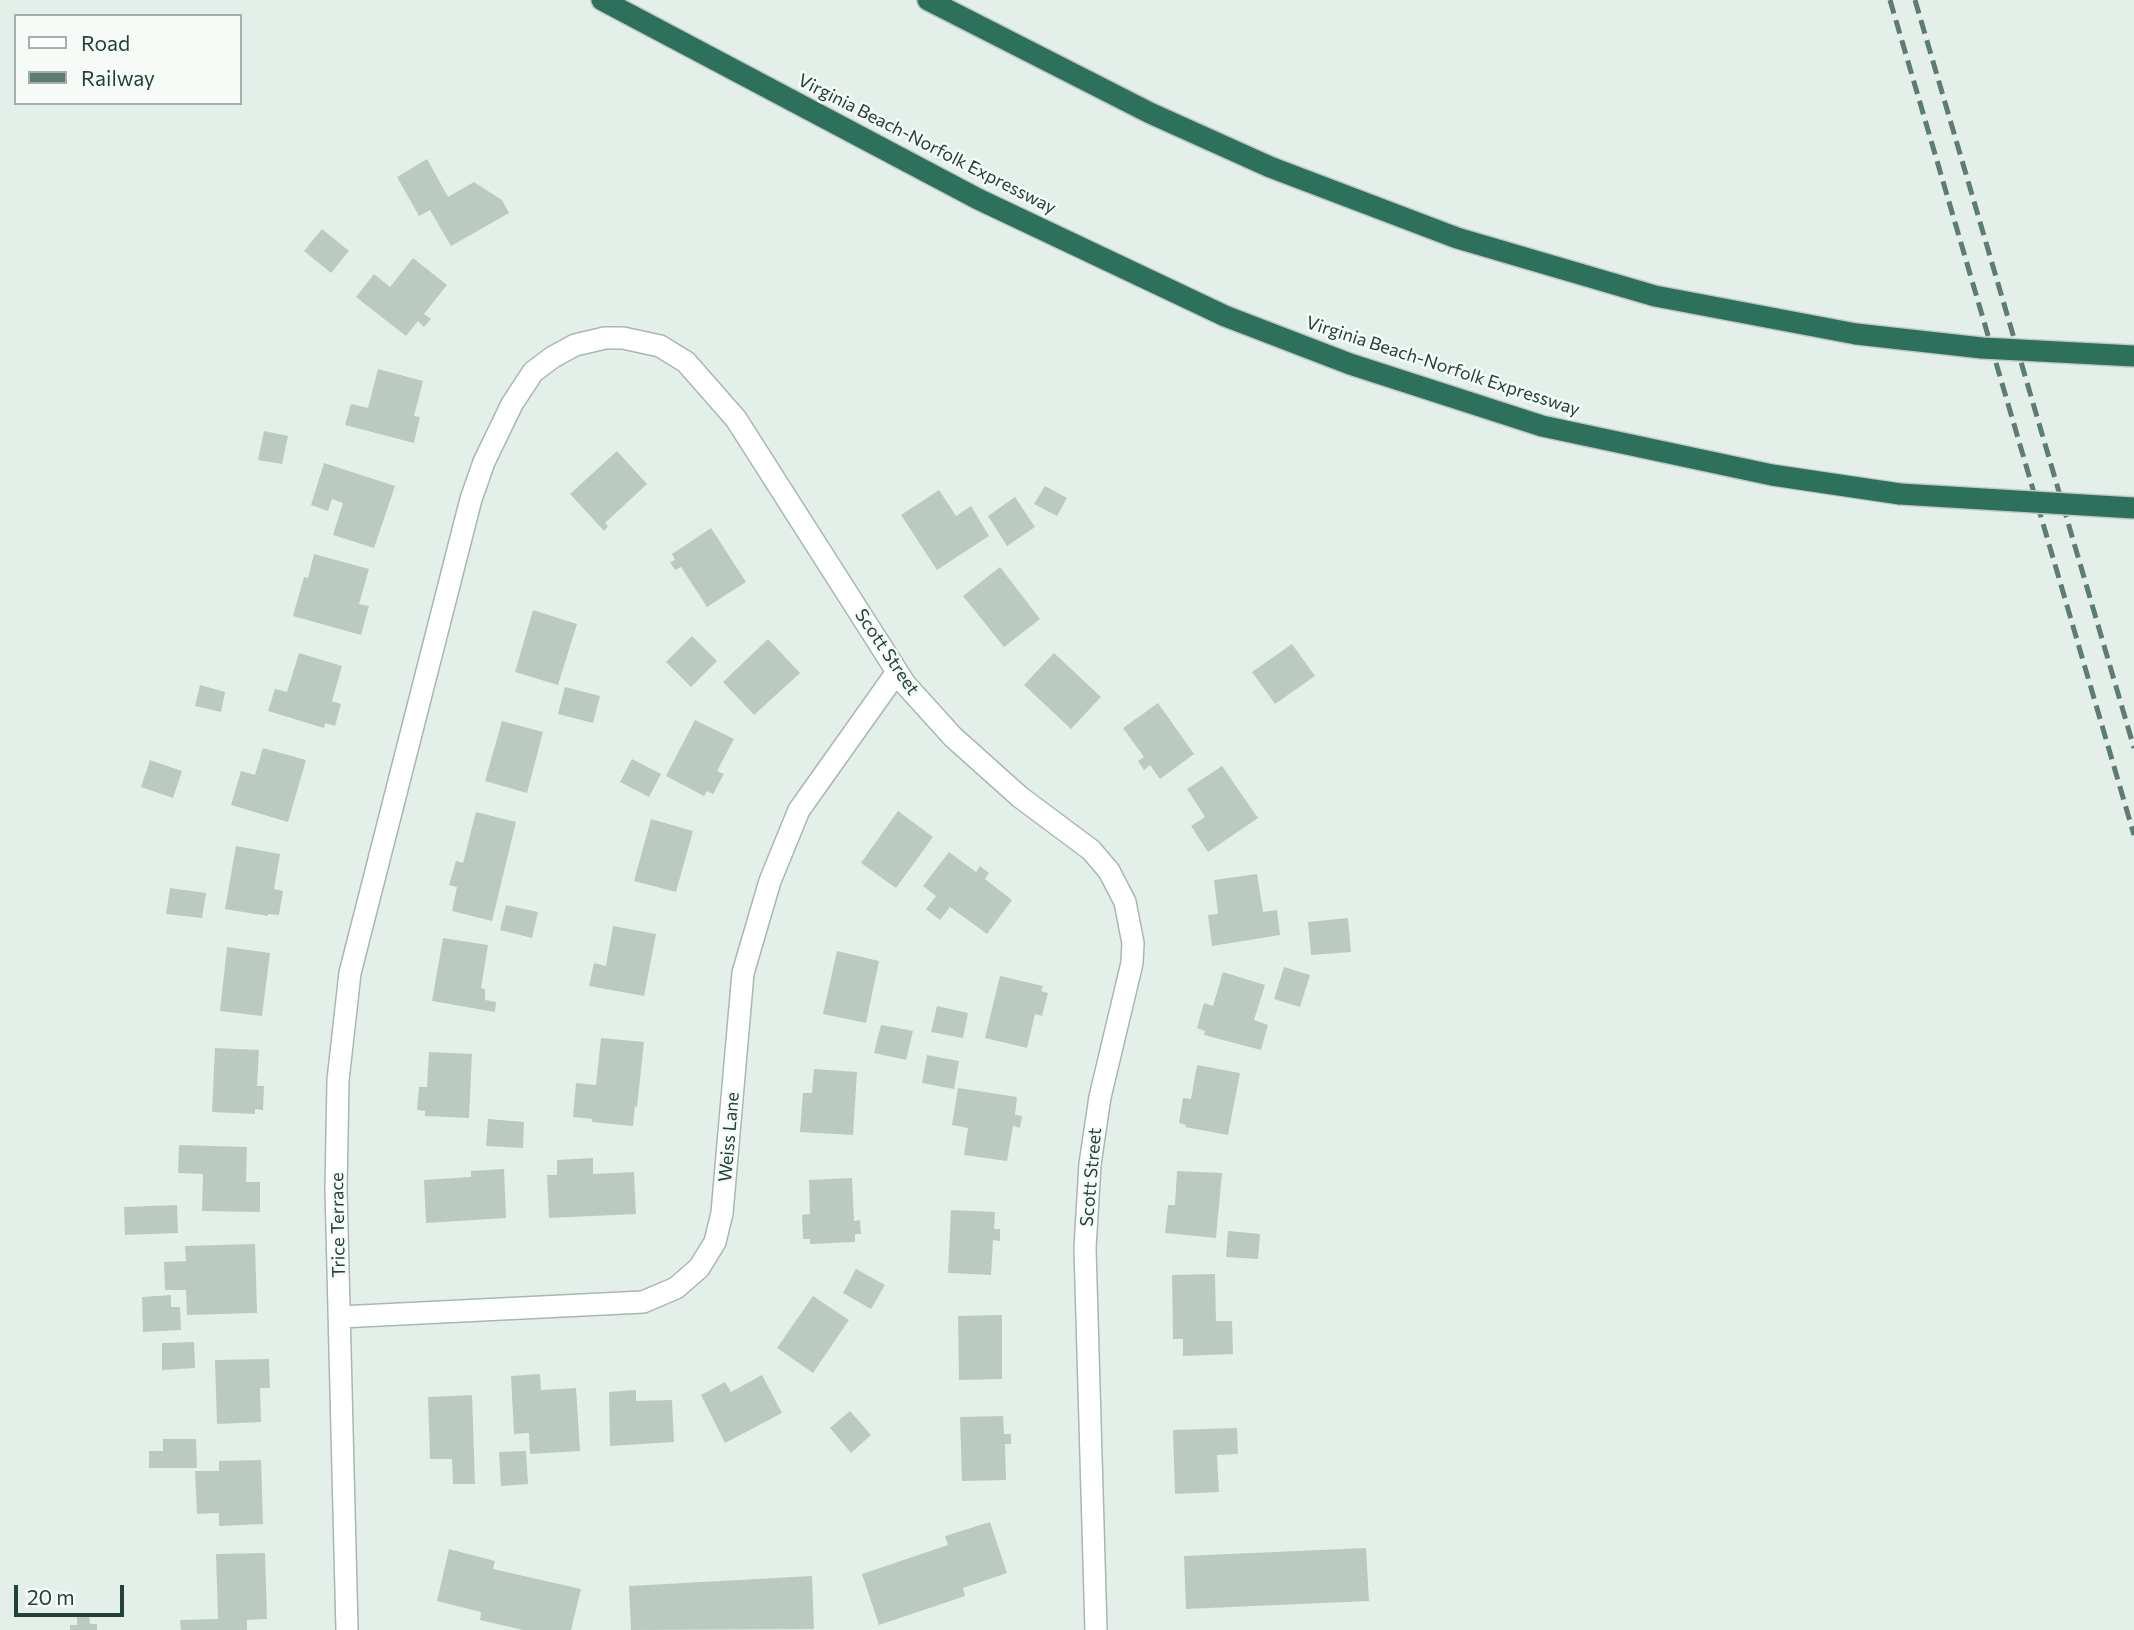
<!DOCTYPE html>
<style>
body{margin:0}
#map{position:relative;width:2134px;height:1630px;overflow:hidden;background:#e5efe9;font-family:Commissioner,sans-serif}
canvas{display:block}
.legend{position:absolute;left:14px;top:14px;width:228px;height:91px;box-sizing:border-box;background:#f6fbf8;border:2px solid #a2b1ab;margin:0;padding:9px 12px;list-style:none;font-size:21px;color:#234237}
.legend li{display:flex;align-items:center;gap:14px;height:35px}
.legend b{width:35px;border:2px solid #a2b1ab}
.scale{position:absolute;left:14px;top:1585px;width:110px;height:32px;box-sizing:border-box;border:4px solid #234237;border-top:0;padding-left:9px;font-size:21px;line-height:24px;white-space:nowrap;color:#234237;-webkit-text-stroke:5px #f6fbf8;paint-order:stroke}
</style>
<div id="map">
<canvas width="2134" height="1630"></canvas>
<ul class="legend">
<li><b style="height:9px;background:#fff"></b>Road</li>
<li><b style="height:9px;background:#5d7d72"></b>Railway</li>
</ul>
<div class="scale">20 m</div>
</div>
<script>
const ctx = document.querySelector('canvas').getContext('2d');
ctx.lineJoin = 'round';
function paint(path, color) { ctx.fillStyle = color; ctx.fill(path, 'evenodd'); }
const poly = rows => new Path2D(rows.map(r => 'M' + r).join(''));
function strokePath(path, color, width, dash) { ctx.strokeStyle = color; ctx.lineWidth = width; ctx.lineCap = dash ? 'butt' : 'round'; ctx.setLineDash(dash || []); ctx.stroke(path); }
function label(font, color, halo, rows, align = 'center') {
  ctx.font = font + ' Commissioner,sans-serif'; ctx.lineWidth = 5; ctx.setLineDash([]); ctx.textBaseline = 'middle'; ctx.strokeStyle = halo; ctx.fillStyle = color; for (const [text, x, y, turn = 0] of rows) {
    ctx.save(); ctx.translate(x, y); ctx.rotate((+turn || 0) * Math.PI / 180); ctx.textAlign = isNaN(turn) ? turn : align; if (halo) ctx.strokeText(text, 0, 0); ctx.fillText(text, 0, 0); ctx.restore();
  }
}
paint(poly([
 [427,159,448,197,474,182,502,200,509,213,451,246,430,210,419,216,397,177],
 [322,229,349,251,331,273,304,251],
 [413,258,447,285,424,314,431,319,424,327,418,321,406,336,356,297,374,274,390,287],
 [378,369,423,381,414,416,420,417,414,443,345,425,351,404,368,408],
 [264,431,288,436,282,464,258,460],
 [617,451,647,484,605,523,608,526,604,531,570,494],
 [324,463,395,486,374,548,333,535,343,503,332,499,328,511,311,505],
 [1045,486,1067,498,1057,516,1034,504],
 [939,490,956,516,971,506,989,536,937,570,901,515],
 [1015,497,1035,527,1007,546,988,516],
 [711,528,746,582,707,607,681,567,675,570,670,562,675,560,672,554],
 [314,554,369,569,359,604,369,606,361,635,293,616,304,577,308,578],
 [1000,567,1040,619,1004,647,963,596],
 [533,610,577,624,558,685,515,672],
 [692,636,717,661,691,687,666,662],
 [768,639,800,673,754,715,723,682],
 [1292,644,1315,676,1275,704,1252,672],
 [299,653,342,666,332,701,341,704,335,726,325,723,324,728,268,711,275,689,287,692],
 [1054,653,1101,697,1071,729,1024,685],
 [200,685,225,692,221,712,195,706],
 [565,687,600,696,593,723,558,714],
 [1158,703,1194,754,1160,779,1150,765,1144,770,1138,761,1144,757,1123,728],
 [695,720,734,739,717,771,724,774,713,794,707,791,704,796,666,776],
 [502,721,543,732,527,793,485,781],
 [263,748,306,760,288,822,231,805,241,771,255,775],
 [632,759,661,774,649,797,620,782],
 [150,760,182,771,173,798,141,787],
 [1222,766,1258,818,1208,852,1191,826,1205,817,1187,789],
 [898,811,933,837,896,888,861,863],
 [476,812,516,822,492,921,452,911,457,887,449,885,456,861,463,863],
 [651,819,693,831,676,892,634,881],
 [236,846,280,854,274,889,283,891,279,915,268,914,268,916,225,909],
 [949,852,976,872,980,866,989,873,985,879,1012,900,987,934,950,907,940,920,926,909,936,896,923,886],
 [1257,874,1263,912,1277,910,1280,935,1212,946,1208,915,1218,914,1214,880],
 [170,888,206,893,202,918,166,914],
 [506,905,538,912,532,938,500,930],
 [1348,918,1351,952,1311,955,1308,922],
 [613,926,656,934,644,996,589,986,594,963,606,966],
 [443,938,488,945,481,988,485,989,485,1000,496,1002,495,1012,432,1001],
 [227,947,270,953,262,1016,220,1011],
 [837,951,879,961,866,1023,823,1014],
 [1284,967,1310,975,1300,1007,1274,999],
 [1223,972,1265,985,1254,1020,1268,1025,1261,1050,1204,1035,1205,1031,1197,1028,1204,1003,1213,1006],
 [1000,976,1043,986,1041,991,1048,993,1042,1016,1035,1014,1027,1048,985,1038],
 [937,1006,968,1013,963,1038,931,1032],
 [881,1025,913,1031,906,1060,874,1053],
 [601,1038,644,1042,637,1107,635,1106,633,1126,592,1122,592,1119,573,1117,576,1083,596,1085],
 [215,1048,259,1050,257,1086,264,1086,263,1110,255,1109,255,1114,212,1112],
 [429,1052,472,1054,469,1118,425,1116,425,1111,417,1110,419,1087,427,1087],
 [927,1055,959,1061,954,1089,922,1083],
 [1197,1065,1240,1073,1228,1135,1185,1127,1186,1125,1179,1123,1183,1098,1191,1099],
 [814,1069,857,1072,853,1135,800,1132,803,1093,812,1093],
 [958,1088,1017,1097,1015,1115,1022,1116,1020,1128,1013,1126,1007,1161,964,1155,968,1128,952,1125],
 [488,1119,524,1122,523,1148,486,1146],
 [179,1145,247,1147,246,1182,260,1182,260,1212,202,1211,203,1174,178,1173],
 [593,1158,593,1174,634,1172,636,1214,549,1218,547,1175,557,1175,557,1160],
 [504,1169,506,1218,426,1223,424,1180,471,1177,471,1171],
 [1177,1171,1222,1173,1216,1238,1165,1233,1168,1205,1175,1205],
 [852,1178,854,1221,860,1220,861,1234,855,1234,855,1242,810,1244,810,1239,803,1239,802,1215,810,1214,809,1180],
 [177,1205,178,1233,125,1235,124,1207],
 [951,1210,995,1212,994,1229,1000,1229,1000,1241,993,1240,991,1275,948,1273],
 [1228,1231,1260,1234,1258,1259,1226,1257],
 [255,1244,257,1313,187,1315,186,1290,165,1290,164,1262,186,1261,185,1246],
 [856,1269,885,1285,871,1309,843,1293],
 [1215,1274,1216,1321,1232,1321,1233,1354,1183,1356,1183,1339,1173,1339,1172,1275],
 [171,1295,171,1307,180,1307,181,1330,143,1332,142,1297],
 [813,1296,849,1320,813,1373,777,1348],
 [1002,1315,1002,1379,959,1380,958,1316],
 [194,1342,195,1368,162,1370,162,1343],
 [269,1359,270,1388,260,1388,261,1422,217,1424,215,1360],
 [540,1374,541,1390,576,1388,580,1451,530,1454,529,1433,514,1434,511,1376],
 [762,1375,782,1413,725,1443,701,1395,725,1382,731,1392],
 [636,1390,636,1401,672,1400,674,1442,610,1446,609,1392],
 [472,1395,475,1484,453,1484,452,1459,430,1459,428,1397],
 [850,1411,871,1435,851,1453,830,1428],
 [1003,1416,1004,1434,1011,1434,1011,1444,1005,1444,1006,1480,962,1481,960,1417],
 [1237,1428,1238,1454,1217,1455,1219,1492,1175,1494,1173,1430],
 [163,1439,196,1439,197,1468,149,1468,149,1451,163,1451],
 [526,1451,528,1484,501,1486,499,1452],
 [261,1460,263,1524,219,1526,219,1513,197,1514,195,1471,219,1471,219,1461],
 [990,1522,1007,1573,963,1588,965,1596,879,1625,862,1574,948,1545,945,1536],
 [1366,1548,1369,1601,1186,1609,1184,1556],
 [449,1549,495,1561,493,1569,581,1589,571,1630,523,1630,480,1620,481,1612,437,1601],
 [265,1553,267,1619,247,1620,247,1630,181,1630,180,1620,218,1619,216,1554],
 [812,1576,814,1629,631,1630,629,1586],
 [89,1613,90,1624,97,1624,97,1630,70,1630,70,1625,77,1625,77,1614]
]), '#bacac2');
const street = poly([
 [340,1317,643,1302,676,1288,699,1268,715,1242,722,1213,743,973,770,881,799,810,897,672],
 [347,1630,336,1189,338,1080,350,973,471,499,484,462,512,404,533,372,553,357,575,345,605,338,623,338,660,346,686,362,736,419,905,684,953,737,1020,797,1091,850,1109,871,1125,902,1133,943,1132,963,1100,1097,1090,1164,1085,1248,1096,1630]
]);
const highway = poly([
 [602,0,978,199,1225,316,1350,364,1542,426,1772,475,1900,494],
 [928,0,1150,113,1270,167,1457,238,1655,296,1856,334]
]);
strokePath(street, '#a7b8b0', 24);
strokePath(highway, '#c1cac7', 24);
strokePath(street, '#fff', 21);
strokePath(highway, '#2d705c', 21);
strokePath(poly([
 [1890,0,2134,835],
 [1915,0,2134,748]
]), '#5d7d72', 5, [14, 7]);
const highwayBridge = poly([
 [1856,334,1982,348,2134,356],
 [1900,494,2134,508]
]);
strokePath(highwayBridge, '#c1cac7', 24, []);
strokePath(highwayBridge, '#2d705c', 21);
label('18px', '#234237', '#f6fbf8', [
 ["Virginia Beach-Norfolk Expressway",927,144,27],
 ["Virginia Beach-Norfolk Expressway",1443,366,18],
 ["Scott Street",887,652,56],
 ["Weiss Lane",729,1137,-85],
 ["Scott Street",1091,1177,-85],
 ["Trice Terrace",338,1225,-91]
]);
</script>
